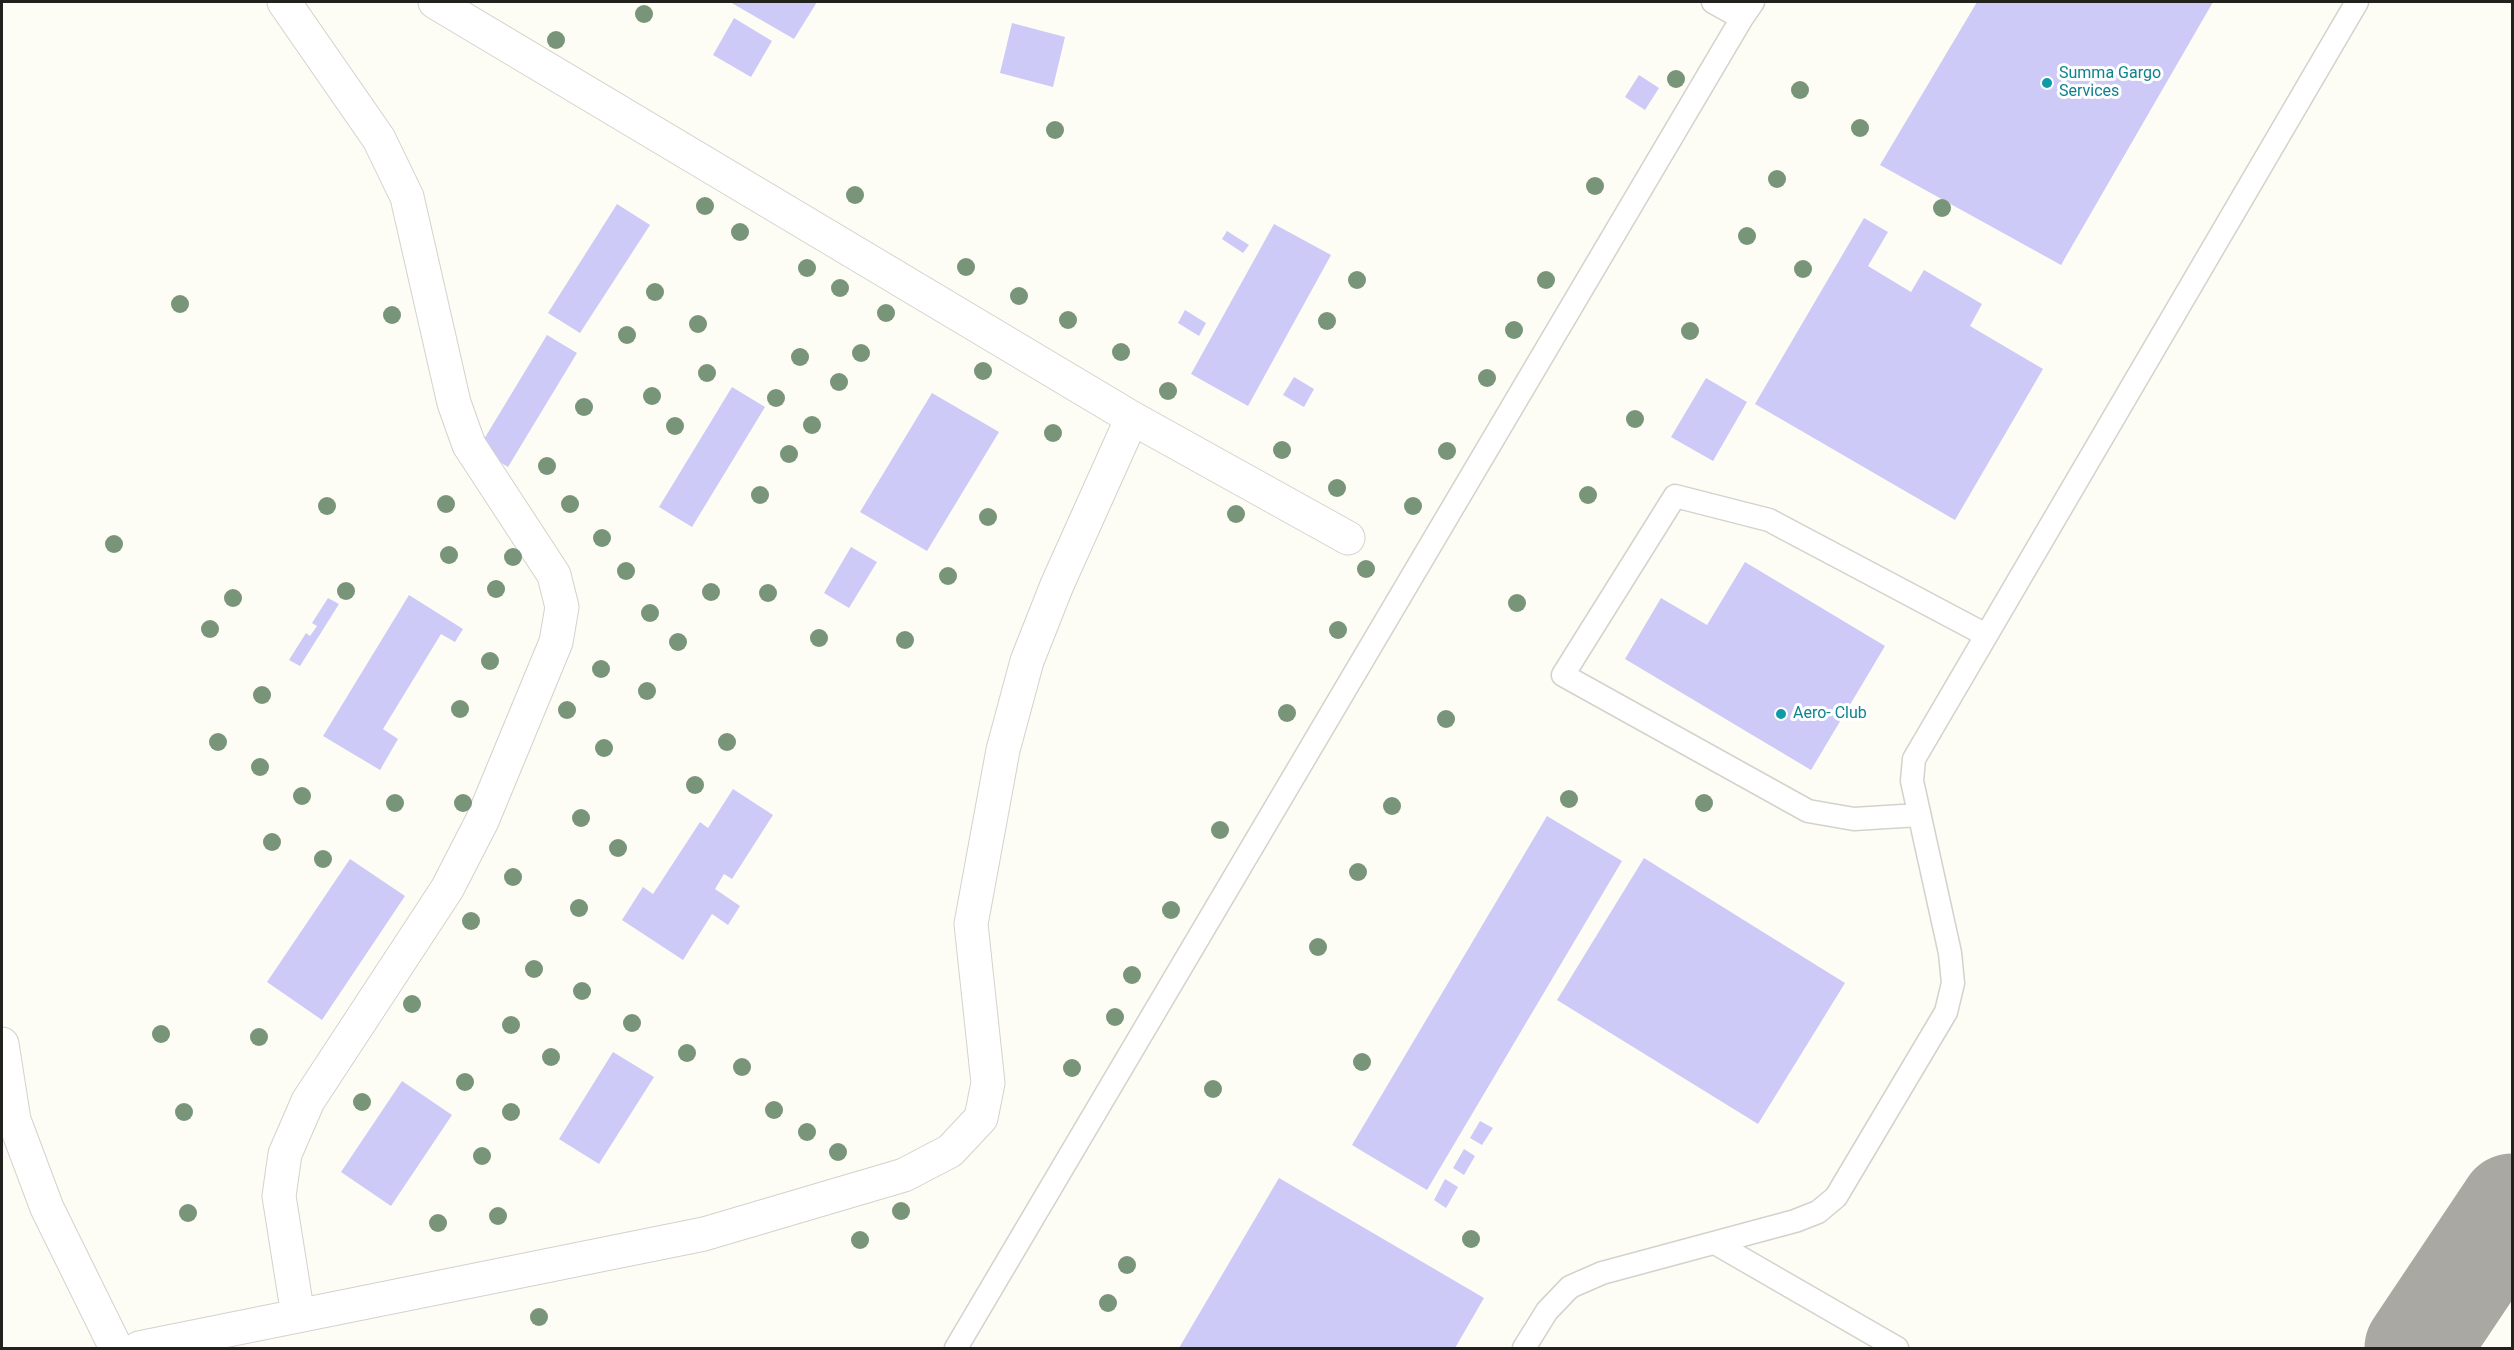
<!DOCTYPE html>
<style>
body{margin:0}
#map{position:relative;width:2514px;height:1350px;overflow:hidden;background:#fdfcf5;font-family:Roboto,sans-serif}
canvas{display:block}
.frame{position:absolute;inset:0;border:3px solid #21211e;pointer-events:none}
</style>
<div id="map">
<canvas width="2514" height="1350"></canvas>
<div class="frame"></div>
</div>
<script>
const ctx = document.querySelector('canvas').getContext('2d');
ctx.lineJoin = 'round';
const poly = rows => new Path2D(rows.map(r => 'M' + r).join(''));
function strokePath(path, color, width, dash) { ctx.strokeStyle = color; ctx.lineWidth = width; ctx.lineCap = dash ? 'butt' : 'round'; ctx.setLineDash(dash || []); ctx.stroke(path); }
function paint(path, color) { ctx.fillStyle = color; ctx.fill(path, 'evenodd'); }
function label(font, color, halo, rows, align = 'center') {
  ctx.font = font + ' Roboto,sans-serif'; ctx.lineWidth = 6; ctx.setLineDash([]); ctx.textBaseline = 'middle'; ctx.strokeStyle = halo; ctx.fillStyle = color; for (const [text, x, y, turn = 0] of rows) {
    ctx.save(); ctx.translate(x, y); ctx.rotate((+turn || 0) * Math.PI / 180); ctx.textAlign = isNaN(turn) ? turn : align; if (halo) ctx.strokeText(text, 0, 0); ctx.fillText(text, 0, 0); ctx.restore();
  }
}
strokePath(poly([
 [2417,1348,2512,1206]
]), '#a9a8a2', 105);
paint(poly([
 [730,2,817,2,794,39],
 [1977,2,2213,2,2061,265,1880,165],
 [734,18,772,41,751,77,713,55],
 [1012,23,1065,37,1053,87,1000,73],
 [1639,75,1659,88,1645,110,1625,97],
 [617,204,650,225,580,333,548,313],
 [1864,218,1888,232,1868,266,1911,292,1924,270,1982,304,1970,326,2043,369,1955,520,1755,404],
 [1274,224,1331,255,1248,406,1191,374],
 [1227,231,1249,245,1243,253,1222,239],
 [1185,310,1206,323,1199,336,1178,323],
 [547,335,577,353,508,467,478,449],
 [1294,377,1314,389,1304,407,1283,395],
 [1706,378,1747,402,1713,461,1671,437],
 [732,387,765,407,692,527,659,507],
 [932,393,999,432,927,551,860,512],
 [851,547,877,562,849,608,824,593],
 [1745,562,1885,646,1811,770,1625,659,1661,598,1707,625],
 [409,595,463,629,455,642,441,634,383,729,398,739,380,770,323,736],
 [328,598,339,604,300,666,289,660,306,633,310,636,317,626,312,623],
 [733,789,773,815,732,879,724,874,715,889,740,906,728,925,712,914,683,960,622,920,643,887,653,894,700,822,708,828],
 [1547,816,1622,861,1427,1190,1352,1145],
 [1644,858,1845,983,1758,1124,1557,1000],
 [350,859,405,896,322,1020,267,982],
 [613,1052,654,1077,599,1164,559,1139],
 [402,1081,452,1115,391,1206,341,1172],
 [1480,1121,1493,1128,1482,1145,1470,1138],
 [1464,1149,1475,1156,1464,1175,1453,1168],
 [1279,1178,1484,1298,1455,1348,1179,1348],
 [1445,1179,1458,1187,1446,1208,1434,1200]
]), '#cdcaf8');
const lane = poly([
 [1713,2,1742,18,1753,2],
 [1919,815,1854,819,1808,811,1563,675,1675,496,1769,520,1986,635],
 [1715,1243,1897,1348],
 [956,1348,1742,18],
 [1524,1348,1547,1311,1570,1287,1602,1273,1795,1221,1818,1212,1836,1197,1946,1012,1953,983,1950,953,1912,781,1914,759,2357,2]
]);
const street = poly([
 [284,2,379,139,407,197,454,403,469,445,554,575,562,607,556,642,482,821,447,889,308,1101,285,1154,279,1196,298,1316],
 [435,2,1132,418,1348,538],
 [2,1044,14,1120,47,1208,116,1348],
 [139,1348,704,1234,904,1175,950,1151,981,1118,988,1083,971,924,1003,750,1027,661,1057,585,1132,418]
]);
strokePath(lane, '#d3d2cc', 25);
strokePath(street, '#d3d2cc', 35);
strokePath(lane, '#fff', 22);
strokePath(street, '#fff', 33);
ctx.fillStyle = '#789479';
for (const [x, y] of [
 [644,14],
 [556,40],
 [1676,79],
 [1800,90],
 [1860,128],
 [1055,130],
 [1777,179],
 [1595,186],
 [855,195],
 [705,206],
 [1942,208],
 [740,232],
 [1747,236],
 [966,267],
 [807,268],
 [1803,269],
 [1357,280],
 [1546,280],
 [840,288],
 [655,292],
 [1019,296],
 [180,304],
 [886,313],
 [392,315],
 [1068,320],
 [1327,321],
 [698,324],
 [1514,330],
 [1690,331],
 [627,335],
 [1121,352],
 [861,353],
 [800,357],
 [983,371],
 [707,373],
 [1487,378],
 [839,382],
 [1168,391],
 [652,396],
 [776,398],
 [584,407],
 [1635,419],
 [812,425],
 [675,426],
 [1053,433],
 [1282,450],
 [1447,451],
 [789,454],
 [547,466],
 [1337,488],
 [760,495],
 [1588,495],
 [446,504],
 [570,504],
 [327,506],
 [1413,506],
 [1236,514],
 [988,517],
 [602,538],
 [114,544],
 [449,555],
 [513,557],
 [1366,569],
 [626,571],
 [948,576],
 [496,589],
 [346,591],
 [711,592],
 [768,593],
 [233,598],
 [1517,603],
 [650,613],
 [210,629],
 [1338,630],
 [819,638],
 [905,640],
 [678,642],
 [490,661],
 [601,669],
 [647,691],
 [262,695],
 [460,709],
 [567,710],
 [1287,713],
 [1446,719],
 [218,742],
 [727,742],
 [604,748],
 [260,767],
 [695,785],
 [302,796],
 [1569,799],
 [395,803],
 [463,803],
 [1704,803],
 [1392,806],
 [581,818],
 [1220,830],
 [272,842],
 [618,848],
 [323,859],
 [1358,872],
 [513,877],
 [579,908],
 [1171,910],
 [471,921],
 [1318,947],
 [534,969],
 [1132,975],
 [582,991],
 [412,1004],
 [1115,1017],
 [632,1023],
 [511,1025],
 [161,1034],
 [259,1037],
 [687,1053],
 [551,1057],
 [1362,1062],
 [742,1067],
 [1072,1068],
 [465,1082],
 [1213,1089],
 [362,1102],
 [774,1110],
 [184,1112],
 [511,1112],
 [807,1132],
 [838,1152],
 [482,1156],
 [901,1211],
 [188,1213],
 [498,1216],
 [438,1223],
 [1471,1239],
 [860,1240],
 [1127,1265],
 [1108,1303],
 [539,1317]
]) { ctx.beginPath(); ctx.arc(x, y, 9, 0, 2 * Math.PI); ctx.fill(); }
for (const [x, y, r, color] of [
 [2047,83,6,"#0f9aa8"],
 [1781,714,6,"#0f9aa8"]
]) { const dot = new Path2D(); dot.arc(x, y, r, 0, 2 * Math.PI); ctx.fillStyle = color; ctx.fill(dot); strokePath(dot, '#fff', 2); }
label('16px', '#0d838f', '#fff', [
 ["Summa Gargo",2059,74],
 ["Services",2059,92],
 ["Aero- Club",1793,714]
], 'left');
</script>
